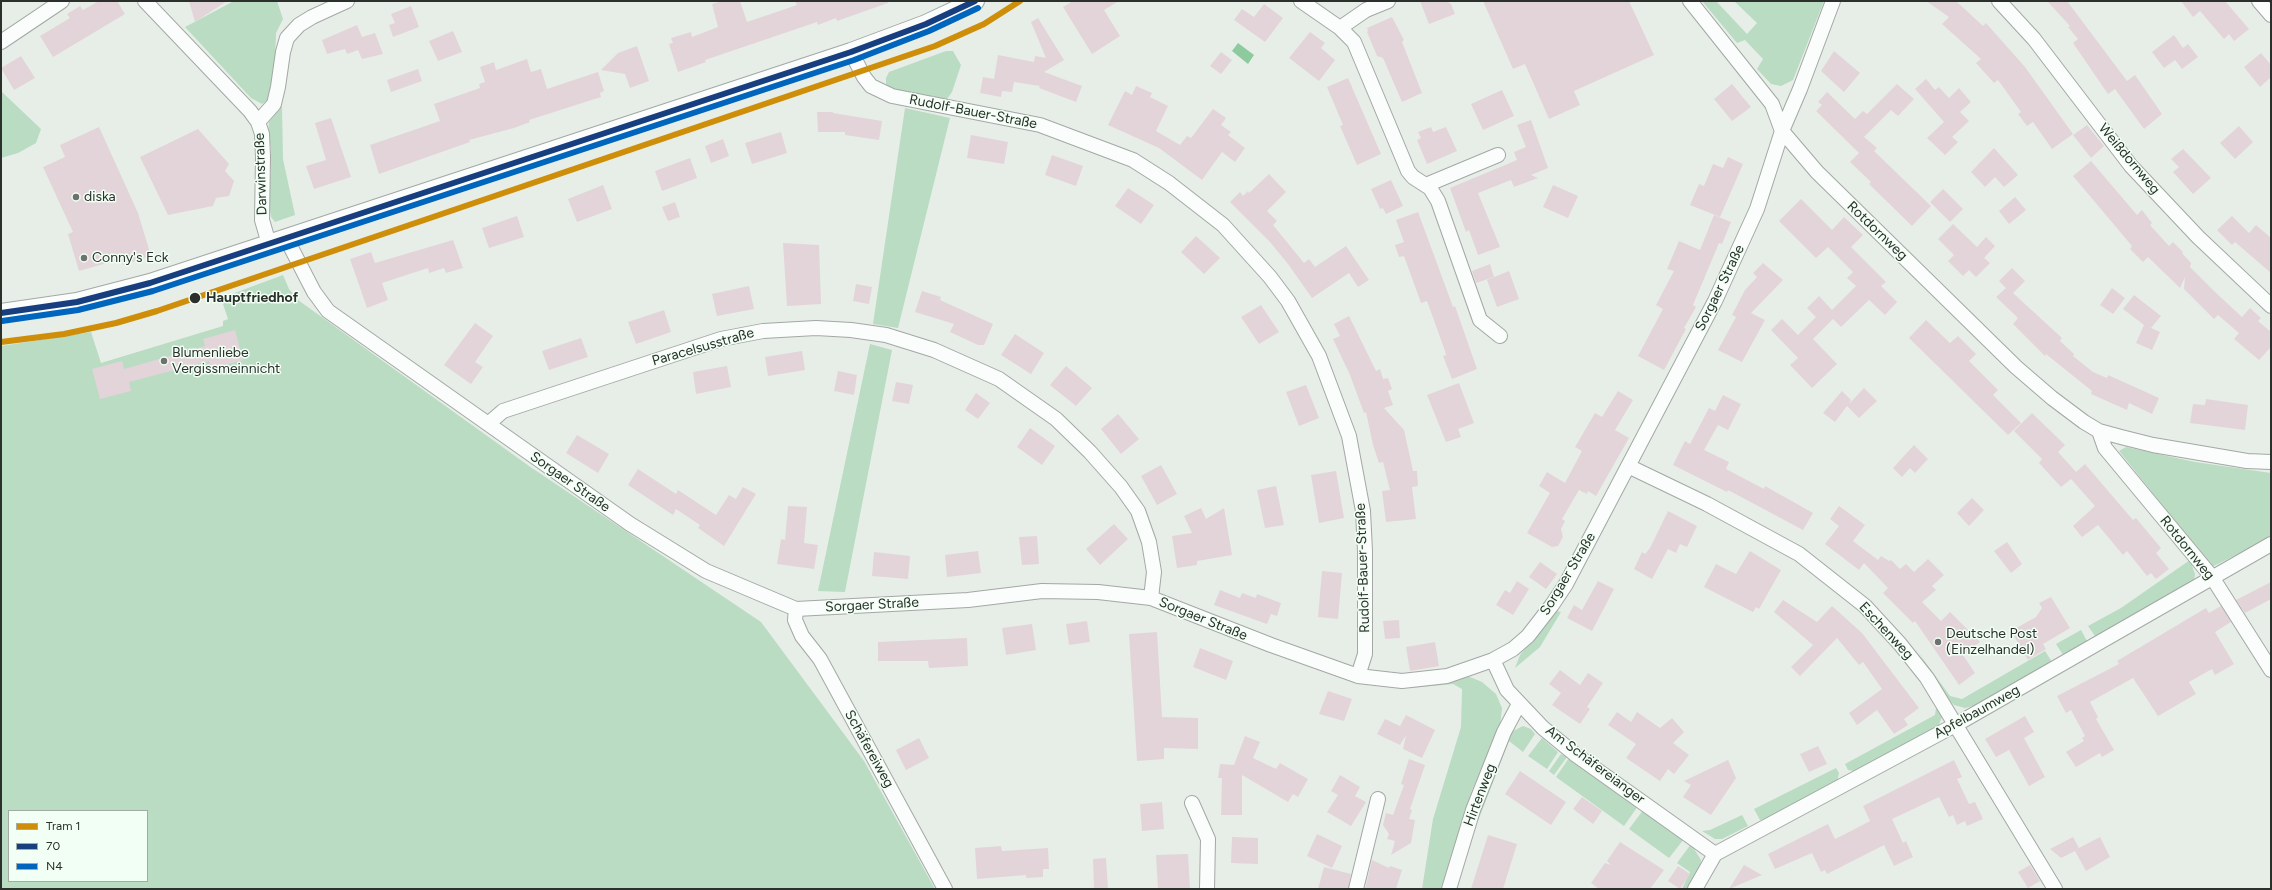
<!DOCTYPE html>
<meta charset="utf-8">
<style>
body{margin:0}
#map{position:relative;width:2272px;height:890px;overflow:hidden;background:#e7eee8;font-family:Figtree,sans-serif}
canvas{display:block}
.frame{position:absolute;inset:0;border:2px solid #2b302c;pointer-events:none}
.legend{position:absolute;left:8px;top:810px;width:140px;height:72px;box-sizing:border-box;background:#f1fff4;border:1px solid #a2aca4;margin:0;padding:5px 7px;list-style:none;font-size:12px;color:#2b302c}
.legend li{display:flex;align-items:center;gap:8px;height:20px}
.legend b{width:20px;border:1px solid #a2aca4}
</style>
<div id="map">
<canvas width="2272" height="890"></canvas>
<div class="frame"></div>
<ul class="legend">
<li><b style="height:5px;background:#ce8e09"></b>Tram 1</li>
<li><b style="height:5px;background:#173e7e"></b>70</li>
<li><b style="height:5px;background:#0065bd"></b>N4</li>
</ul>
</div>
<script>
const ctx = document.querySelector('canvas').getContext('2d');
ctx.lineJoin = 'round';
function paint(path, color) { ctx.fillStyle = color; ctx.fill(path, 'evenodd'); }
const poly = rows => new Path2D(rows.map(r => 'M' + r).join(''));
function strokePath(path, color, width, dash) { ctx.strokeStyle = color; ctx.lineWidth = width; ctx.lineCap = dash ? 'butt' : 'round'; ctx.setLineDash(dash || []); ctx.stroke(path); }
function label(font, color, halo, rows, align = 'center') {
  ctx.font = font + ' Figtree,sans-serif'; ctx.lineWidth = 3; ctx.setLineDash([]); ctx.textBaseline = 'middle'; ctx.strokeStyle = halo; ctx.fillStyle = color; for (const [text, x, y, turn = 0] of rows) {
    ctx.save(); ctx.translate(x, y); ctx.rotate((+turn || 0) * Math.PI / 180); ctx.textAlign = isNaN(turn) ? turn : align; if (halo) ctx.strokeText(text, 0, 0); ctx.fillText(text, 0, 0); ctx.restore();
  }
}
paint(poly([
 [234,1,277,1,283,19,276,33,274,86,270,99,262,104,251,98,185,27],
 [1702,1,1716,1,1747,34,1757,23,1734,1,1824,1,1793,80,1781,86,1771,84,1757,69,1763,59,1745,40,1737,43],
 [946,51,953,51,961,65,952,92,947,99,895,92,886,86,886,78,889,72],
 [1,91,41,129,36,143,18,153,1,158],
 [282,106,283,159,295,215,275,222,271,217,268,198,271,173,271,148,268,133,269,122],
 [905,108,950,118,898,328,873,324],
 [283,275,289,289,298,300,529,466,761,622,864,761,935,889,1,889,1,346,91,332,101,363,223,326,223,321,228,319,221,298],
 [9,811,147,811,147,881,9,881],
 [870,344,892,350,845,592,818,591],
 [2126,447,2195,462,2271,473,2271,537,2212,567,2119,451],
 [2190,560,2195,574,2194,580,2095,636,2088,626,2121,608],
 [1556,611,1561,612,1540,647,1515,668,1520,655],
 [2081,630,2087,641,2063,655,2056,644],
 [2045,651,2052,662,1977,705,1965,708,1954,705,1947,698,1918,652,1950,696,1962,699],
 [1461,677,1470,677,1482,682,1496,694,1502,708,1500,726,1472,790,1441,889,1422,889,1433,819,1461,727,1462,689,1453,684,1411,688],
 [1939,706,1943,714,1937,730,1859,772,1848,770,1845,764,1935,715,1936,708],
 [1523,726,1531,729,1535,734,1523,752,1509,741,1478,821,1485,794,1511,732],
 [1542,738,1558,752,1547,769,1528,756],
 [1561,754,1567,757,1554,775,1549,771],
 [1569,758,1638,806,1624,826,1556,777],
 [1836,768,1839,773,1837,782,1767,819,1760,820,1754,809],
 [1644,809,1684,839,1669,858,1629,829],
 [1742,815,1748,826,1722,839,1715,839,1702,831,1710,830],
 [1691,844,1701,860,1700,869,1687,889,1682,889,1690,872,1677,863]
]), '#b9dcc2');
paint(poly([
 [1238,43,1254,55,1248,64,1232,51]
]), '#8dca9e');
paint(poly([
 [99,1,117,1,125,14,53,57,40,36,70,18,67,14,80,6,83,10],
 [189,1,227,1,195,22],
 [722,1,740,1,747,22,797,5,795,1,888,1,888,3,837,21,836,18,818,25,817,22,705,60,706,62,678,72,669,44,673,43,671,38,691,32,692,37,718,27,712,4],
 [1073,1,1119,1,1104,10,1120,36,1092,54,1063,7],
 [1420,1,1446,1,1451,4,1455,14,1429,24],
 [1483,1,1629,1,1654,55,1574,91,1580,105,1549,119,1525,64,1513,69],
 [1926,1,1956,1,1983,26,1986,23,2025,67,2073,134,2052,149,2033,122,2027,126,2018,114,2021,112,1998,80,1994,83,1976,63,1981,59,1942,24,1949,17],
 [2047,1,2067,1,2127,81,2135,75,2162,114,2144,129,2115,89,2108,94,2073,43,2078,39,2068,27,2070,26],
 [2181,1,2225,1,2249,29,2234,41,2229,34,2224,39,2200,11,2193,17],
 [1264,4,1283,18,1265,42,1234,20,1242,9,1254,17],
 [411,6,419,27,393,37,389,25,395,23,391,14],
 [1392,17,1404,40,1402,42,1422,93,1402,102,1383,58,1377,56,1367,32,1368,31,1367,28],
 [1038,18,1064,60,1044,72,1082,86,1076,102,1039,88,1040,86,1014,82,1012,92,1002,91,1001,97,980,93,983,77,994,79,998,55,1034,62,1035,56,1046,58,1031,22],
 [357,25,362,37,375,33,383,54,362,59,358,50,347,54,345,49,327,54,322,40],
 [453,31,462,52,438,61,429,41],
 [1310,32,1325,43,1321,48,1335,60,1319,81,1289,58],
 [2174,35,2183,48,2188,44,2198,57,2182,69,2175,60,2164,68,2152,52],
 [637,46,649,81,630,88,625,74,601,70,618,53],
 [1834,51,1860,73,1844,92,1821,71],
 [1221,52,1232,60,1221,74,1210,66],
 [2261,53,2271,65,2271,77,2260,87,2244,67],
 [21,56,35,78,14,90,1,68],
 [527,59,531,72,541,69,547,89,598,72,604,91,600,93,601,97,529,120,530,122,514,128,469,140,470,142,379,174,370,145,440,121,434,104,480,88,479,84,485,82,480,67,494,62,496,70],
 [418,69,422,81,391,92,387,80],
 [1348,78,1381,154,1357,165,1340,126,1343,125,1327,87],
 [1926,79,1935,90,1939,87,1949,98,1959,88,1971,102,1960,112,1969,121,1952,137,1958,142,1945,155,1927,138,1944,122,1915,89],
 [1732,84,1751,107,1732,121,1714,99],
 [1897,84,1914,99,1898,116,1891,110,1864,137,1877,148,1874,151,1931,206,1912,226,1869,184,1871,182,1850,162,1859,153,1816,111,1822,105,1818,102,1827,92,1855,119,1863,111,1867,114],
 [1136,86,1152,93,1150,97,1168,106,1156,131,1180,145,1187,136,1191,138,1213,109,1226,118,1221,125,1231,132,1228,135,1245,148,1235,162,1222,152,1202,180,1159,148,1108,125,1125,91,1132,95],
 [1502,90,1514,116,1483,130,1471,104],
 [817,112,833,112,833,113,882,121,879,140,845,135,845,132,818,132],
 [331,118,351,177,314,189,306,166,326,160,315,123],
 [1531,120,1548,168,1531,175,1538,178,1514,187,1511,180,1478,193,1500,247,1478,255,1469,230,1466,232,1450,188,1517,160,1514,152,1526,147,1517,125],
 [2087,125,2104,146,2091,158,2073,135],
 [2239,126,2253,142,2235,159,2220,143],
 [99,127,138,213,151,256,123,265,121,259,79,271,68,234,73,232,43,167,65,157,60,145],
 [1431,127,1433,132,1446,127,1457,151,1427,164,1417,140,1421,138,1418,132],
 [198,129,229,164,225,171,234,181,229,196,216,198,213,206,168,215,140,157],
 [781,132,787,153,752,164,745,143],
 [971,135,1008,142,1004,164,967,158],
 [723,139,729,156,711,163,705,146],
 [1994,148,2018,175,2004,187,1995,177,1985,187,1971,172],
 [2183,149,2211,178,2193,194,2173,172,2179,167,2171,159],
 [1052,155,1083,166,1076,186,1045,175],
 [1728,157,1743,164,1720,217,1690,205,1699,184,1704,186,1713,164,1723,168],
 [690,158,697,178,662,191,655,171],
 [2091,161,2137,215,2142,210,2152,223,2150,225,2169,246,2173,242,2183,252,2182,253,2191,263,2190,267,2215,292,2242,317,2250,308,2261,318,2258,321,2271,332,2271,347,2259,360,2234,339,2239,333,2218,315,2214,319,2184,289,2185,277,2180,288,2148,257,2143,262,2130,249,2132,246,2073,176],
 [1269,174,1286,192,1267,211,1277,221,1273,225,1304,263,1309,259,1315,267,1346,246,1369,280,1358,287,1349,273,1312,298,1288,264,1270,242,1230,202,1240,192,1243,196,1248,191,1249,193],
 [1391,180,1403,206,1386,214,1383,208,1380,209,1371,189],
 [603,185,612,209,577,222,568,199],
 [1553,185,1578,196,1568,218,1543,207],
 [1128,188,1154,205,1141,224,1115,206],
 [1943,189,1963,209,1950,222,1930,202],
 [2015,197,2026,210,2009,224,1999,211],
 [1801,199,1832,230,1844,217,1863,235,1851,247,1886,282,1881,286,1897,302,1885,315,1869,300,1841,327,1833,319,1813,339,1837,364,1812,388,1790,365,1798,358,1771,330,1782,319,1798,335,1816,317,1807,308,1819,296,1832,310,1856,286,1847,278,1853,272,1828,247,1816,258,1779,221],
 [675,202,680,217,668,221,662,207],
 [1418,212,1453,307,1455,306,1477,369,1452,379,1443,356,1446,355,1445,351,1427,301,1421,303,1404,256,1399,257,1395,245,1404,242,1396,220],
 [1714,215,1731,222,1722,244,1719,243,1693,305,1696,307,1684,328,1686,329,1664,370,1638,356,1663,309,1656,305,1674,271,1667,269,1679,241,1700,250],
 [517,216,524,237,489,248,482,228],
 [2232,216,2249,233,2256,225,2271,238,2271,273,2235,242,2232,245,2217,230],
 [1953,224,1977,247,1986,237,1995,246,1984,258,1990,263,1976,277,1969,270,1963,276,1948,261,1954,255,1938,239],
 [1196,236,1220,258,1204,274,1181,252],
 [453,240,463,268,446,273,444,268,429,273,428,268,382,283,388,300,367,308,350,259,371,252,375,263],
 [783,243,819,245,821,304,787,306],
 [1763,263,1783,280,1751,313,1765,320,1742,362,1718,350,1736,317,1732,315,1745,290,1757,277,1753,273],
 [1490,264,1494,277,1476,283,1472,271],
 [2012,268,2025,281,2013,293,2062,338,2060,341,2074,354,2073,356,2093,372,2107,378,2108,375,2159,398,2152,414,2129,403,2127,410,2091,394,2092,391,2046,354,2045,356,2013,324,2018,318,1996,297,2006,288,1999,281],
 [1509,271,1519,299,1497,307,1487,280],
 [856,284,872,287,869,304,853,301],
 [749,286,754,309,717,316,712,294],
 [2112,288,2125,298,2113,314,2100,305],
 [922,291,941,297,940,300,993,324,984,345,978,345,950,332,954,324,915,312],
 [2134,295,2161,316,2151,328,2160,332,2152,350,2136,343,2144,325,2123,309],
 [1261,305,1279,332,1259,344,1241,317],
 [664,310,671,332,636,344,628,322],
 [1349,316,1376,371,1380,369,1383,379,1388,378,1392,389,1388,391,1393,405,1384,408,1404,430,1413,471,1417,471,1418,486,1412,487,1416,519,1386,522,1382,491,1390,490,1383,462,1379,463,1373,445,1366,412,1364,413,1350,375,1333,339,1340,336,1334,324],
 [1926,320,1950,343,1958,336,1976,354,1969,361,1998,390,1993,395,2021,423,2008,435,1909,338],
 [475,323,493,336,475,362,483,367,471,384,444,365],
 [235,330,243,360,211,369,209,361,129,382,131,391,100,399,92,369,122,361,124,369,205,346,203,339],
 [1015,334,1044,353,1031,374,1001,355],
 [581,338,588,357,549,370,542,351],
 [802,351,805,370,768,376,765,357],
 [727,366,731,387,696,394,693,372],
 [1066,366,1092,388,1076,406,1050,385],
 [838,371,857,375,854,395,834,391],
 [896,382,913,385,909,404,892,401],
 [1459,383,1474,423,1458,429,1461,437,1446,442,1427,395],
 [1306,385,1319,418,1299,426,1286,392],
 [1864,388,1877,401,1859,418,1847,406,1835,422,1823,413,1842,391,1851,400,1849,404],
 [1618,391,1633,400,1615,430,1629,438,1596,496,1588,491,1587,494,1579,490,1562,519,1565,521,1561,529,1563,537,1558,546,1552,547,1527,533,1550,493,1539,486,1547,472,1565,483,1582,451,1575,447,1595,413,1602,417],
 [976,393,990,403,978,419,965,410],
 [1723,395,1741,404,1728,430,1718,425,1704,450,1729,462,1726,469,1764,489,1765,486,1813,513,1803,530,1728,490,1727,492,1673,465,1685,441,1690,444,1709,408,1715,411],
 [2206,399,2248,405,2245,430,2190,423,2193,404,2205,405],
 [2032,413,2065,445,2058,452,2076,472,2085,464,2133,520,2136,518,2161,548,2156,553,2169,569,2156,579,2151,573,2147,576,2127,551,2123,555,2098,525,2082,537,2073,526,2095,506,2071,479,2061,487,2039,463,2042,459,2014,431],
 [1118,414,1139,439,1121,454,1101,429],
 [1030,428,1055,446,1042,465,1017,447],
 [577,435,609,454,598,473,566,453],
 [1914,445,1928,459,1915,473,1910,468,1902,477,1893,468],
 [1161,465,1177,494,1157,505,1141,476],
 [638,469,676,494,678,490,716,515,729,495,736,499,743,487,756,494,724,546,698,528,700,525,676,509,673,515,628,485],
 [1336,471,1344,518,1319,523,1311,475],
 [1276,486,1284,525,1265,528,1257,490],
 [1972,498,1984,510,1969,526,1957,513],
 [788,506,807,507,804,543,818,545,814,569,777,564,781,539,785,540],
 [1839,506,1865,525,1853,541,1878,560,1881,556,1889,561,1891,560,1900,569,1906,564,1914,572,1928,559,1944,575,1932,586,1936,590,1922,602,1941,621,1950,612,1980,642,1963,655,1975,673,1959,685,1915,621,1913,623,1883,593,1888,588,1864,563,1859,570,1825,544,1839,526,1830,519],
 [1201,508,1206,519,1224,508,1232,555,1197,561,1197,565,1177,568,1172,536,1192,533,1184,516],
 [1668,511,1697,526,1687,547,1680,544,1676,553,1668,549,1652,579,1634,569,1642,552,1645,554,1650,548],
 [1114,524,1128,539,1100,565,1086,549],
 [1037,536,1039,564,1022,565,1019,537],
 [2007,542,2022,564,2011,573,1994,551],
 [978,551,981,573,947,577,945,555],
 [1750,551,1781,570,1759,609,1756,607,1753,612,1704,587,1716,564,1736,574],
 [874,552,910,556,908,579,872,576],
 [1540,562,1557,574,1546,589,1529,577],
 [1322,571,1342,573,1338,619,1318,617],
 [1517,581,1529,589,1513,615,1496,605,1505,590,1510,593],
 [1598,581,1614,589,1592,631,1567,618,1574,605,1582,610],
 [2271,582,2271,599,2245,613,2236,600],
 [1220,590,1240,598,1242,593,1256,598,1257,594,1281,603,1277,616,1271,614,1267,624,1214,605],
 [2051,597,2070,628,2043,644,2046,649,2028,660,2011,631,2036,617,2042,608,2039,603],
 [1783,600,1817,622,1832,606,1862,633,1919,708,1904,719,1908,725,1894,734,1877,710,1857,725,1849,713,1882,689,1863,662,1859,665,1837,638,1800,676,1791,667,1813,645,1774,612],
 [2221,606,2231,622,2215,632,2234,664,2215,675,2212,669,2189,682,2196,694,2158,716,2133,678,2090,702,2098,717,2096,719,2114,750,2102,757,2100,753,2076,767,2066,752,2084,741,2082,738,2085,736,2071,710,2066,713,2057,696,2119,664,2117,661,2206,608,2209,613],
 [1399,620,1400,638,1385,639,1383,621],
 [1087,621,1090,642,1069,645,1066,624],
 [1032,624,1036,650,1006,655,1002,628],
 [1157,632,1162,717,1198,718,1198,749,1164,748,1164,759,1137,761,1129,634],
 [967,638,968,666,929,668,928,661,878,661,878,642],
 [1435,642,1439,666,1410,671,1406,647],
 [1200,648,1233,661,1226,680,1193,667],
 [1560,670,1580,685,1588,673,1603,683,1587,707,1590,709,1580,724,1552,705,1561,693,1549,684],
 [1328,691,1352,699,1344,721,1319,714],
 [1617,712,1631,722,1637,712,1660,728,1672,718,1684,732,1673,743,1689,755,1674,774,1668,769,1660,781,1626,758,1636,744,1608,725],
 [1406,715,1435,730,1422,758,1403,749,1406,735,1400,745,1377,734,1385,719,1400,726],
 [2025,716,2034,732,2024,738,2045,777,2029,786,2009,750,1996,757,1985,739],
 [1245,736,1260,742,1253,758,1276,769,1280,763,1308,779,1298,797,1293,794,1288,802,1242,775,1242,815,1221,815,1222,778,1218,778,1220,764,1234,765],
 [919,738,929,758,906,770,896,750],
 [1818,746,1827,764,1809,772,1800,754],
 [1409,759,1425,765,1410,809,1412,810,1409,819,1415,820,1411,843,1391,855,1395,841,1387,839,1389,834,1383,825,1386,813,1393,815,1404,785,1401,784],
 [1728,760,1736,778,1711,815,1683,797,1691,785,1684,781],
 [1954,760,1962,777,1957,779,1969,804,1975,802,1983,819,1967,826,1965,821,1957,825,1953,815,1949,817,1939,797,1892,819,1903,843,1906,841,1913,857,1894,866,1884,845,1827,874,1825,870,1821,872,1812,853,1775,869,1768,854,1828,824,1835,839,1851,831,1870,821,1863,806],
 [1520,771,1566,802,1551,825,1505,794],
 [1340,775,1360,787,1355,796,1366,802,1351,826,1327,812,1338,795,1331,791],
 [1582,797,1602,811,1593,824,1573,809],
 [1162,802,1164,829,1142,831,1140,804],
 [1317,834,1342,846,1332,868,1307,856],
 [1488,835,1517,844,1503,889,1471,889],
 [1232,837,1258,838,1258,864,1231,863],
 [2073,837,2079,848,2100,837,2110,857,2086,871,2075,851,2061,858,2050,849],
 [1620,842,1664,870,1650,889,1599,889,1591,883,1605,863,1611,865,1607,861],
 [1001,846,1002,851,1048,848,1049,869,1043,869,1043,877,1026,878,1026,875,977,879,975,848],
 [1188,854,1190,889,1158,889,1156,855],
 [1106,858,1108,889,1094,889,1093,859],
 [1372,860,1389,868,1390,866,1402,870,1396,889,1365,889],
 [1744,865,1762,875,1729,889],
 [2030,865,2040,881,2028,888,2018,872],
 [1678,866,1690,874,1680,889,1668,881],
 [1324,867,1351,874,1348,889,1318,889]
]), '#e3d4d9');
const minor = poly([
 [145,1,250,111,258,122,262,134,263,157,262,220,269,244],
 [1301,1,1340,28,1354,42,1408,171,1413,177,1430,188,1438,201,1480,320,1500,336],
 [1690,1,1772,104,1782,131,1817,172,2016,367,2052,398,2084,422,2099,431,2121,437,2153,445,2247,461,2271,462],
 [1999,1,2034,39,2131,166,2198,237,2271,306],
 [2259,1,2271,15],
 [1340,28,1366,10,1388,1],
 [1,42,62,1],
 [851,52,864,77,871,86,892,96,1040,125,1133,160,1169,183,1223,225,1270,277,1288,301,1319,356,1349,436,1363,511,1365,551,1365,654,1358,676],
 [258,122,274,104,278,87,283,52,287,38,299,25,312,17,347,1],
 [1426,185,1498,155],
 [286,238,314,292,328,311,630,524,706,571,796,609,968,600,1042,591,1098,592,1151,598,1271,645,1358,676,1402,681,1447,676,1493,660,1513,649,1528,636,1552,605,1566,584,1715,301,1757,209,1782,131,1800,89,1833,1],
 [488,424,503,411,721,339,763,331,816,328,851,330,886,335,934,350,999,379,1056,419,1090,452,1121,487,1138,511,1149,542,1154,572,1151,598],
 [2099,431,2105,448,2212,577,2271,670],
 [1628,466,1707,504,1799,554,1865,606,1900,644,1927,678,2055,889],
 [796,609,795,620,802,636,820,659,945,889],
 [1493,660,1507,690,1543,728,1576,755,1715,854],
 [1192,803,1208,839,1207,889],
 [1356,889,1378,799],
 [1449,889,1473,810,1504,732,1519,704],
 [1695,889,1715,854,1957,724,2271,544]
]);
const tertiary = poly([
 [1,313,77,302,150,283,851,52,926,24,975,1]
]);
strokePath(minor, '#a3a8a4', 16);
strokePath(tertiary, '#a3a8a4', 20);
strokePath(minor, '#fbfcfc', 14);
strokePath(tertiary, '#fbfcfc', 18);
strokePath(poly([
 [1,313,77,302,150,283,851,52,926,24,975,1]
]), '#173e7e', 6);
strokePath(poly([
 [2,321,78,310,153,291,854,60,929,31,978,8]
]), '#0065bd', 6);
strokePath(poly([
 [1,342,64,334,116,323,157,311,935,46,984,24,1020,1]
]), '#ce8e09', 6);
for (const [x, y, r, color] of [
 [76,197,4,"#6d726e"],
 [84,258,4,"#6d726e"],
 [195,298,6,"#2b302c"],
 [164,361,4,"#6d726e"],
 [1938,642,4,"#6d726e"]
]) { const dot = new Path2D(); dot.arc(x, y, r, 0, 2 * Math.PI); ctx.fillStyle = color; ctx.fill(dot); strokePath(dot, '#f1fff4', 1.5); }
label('14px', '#2b302c', '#f1fff4', [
 ["Rudolf-Bauer-Straße",973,112,11],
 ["Weißdornweg",2129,159,50],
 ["Darwinstraße",261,174,-92],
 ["Rotdornweg",1877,231,44],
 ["Sorgaer Straße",1720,288,-64],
 ["Paracelsusstraße",703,347,-16],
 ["Sorgaer Straße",570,482,35],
 ["Rotdornweg",2187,548,51],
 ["Rudolf-Bauer-Straße",1363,568,-92],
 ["Sorgaer Straße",1568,574,-59],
 ["Sorgaer Straße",872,605,-3],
 ["Sorgaer Straße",1203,619,22],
 ["Eschenweg",1886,631,47],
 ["Apfelbaumweg",1977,712,-29],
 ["Schäfereiweg",869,749,61],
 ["Am Schäfereianger",1595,765,37],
 ["Hirtenweg",1480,795,-69]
]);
label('14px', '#2b302c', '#f1fff4', [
 ["diska",84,197],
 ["Conny's Eck",92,258],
 ["Blumenliebe",172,353],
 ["Vergissmeinnicht",172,369],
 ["Deutsche Post",1946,634],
 ["(Einzelhandel)",1946,650]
], 'left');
label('bold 14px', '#2b302c', '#f1fff4', [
 ["Hauptfriedhof",206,298]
], 'left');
</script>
